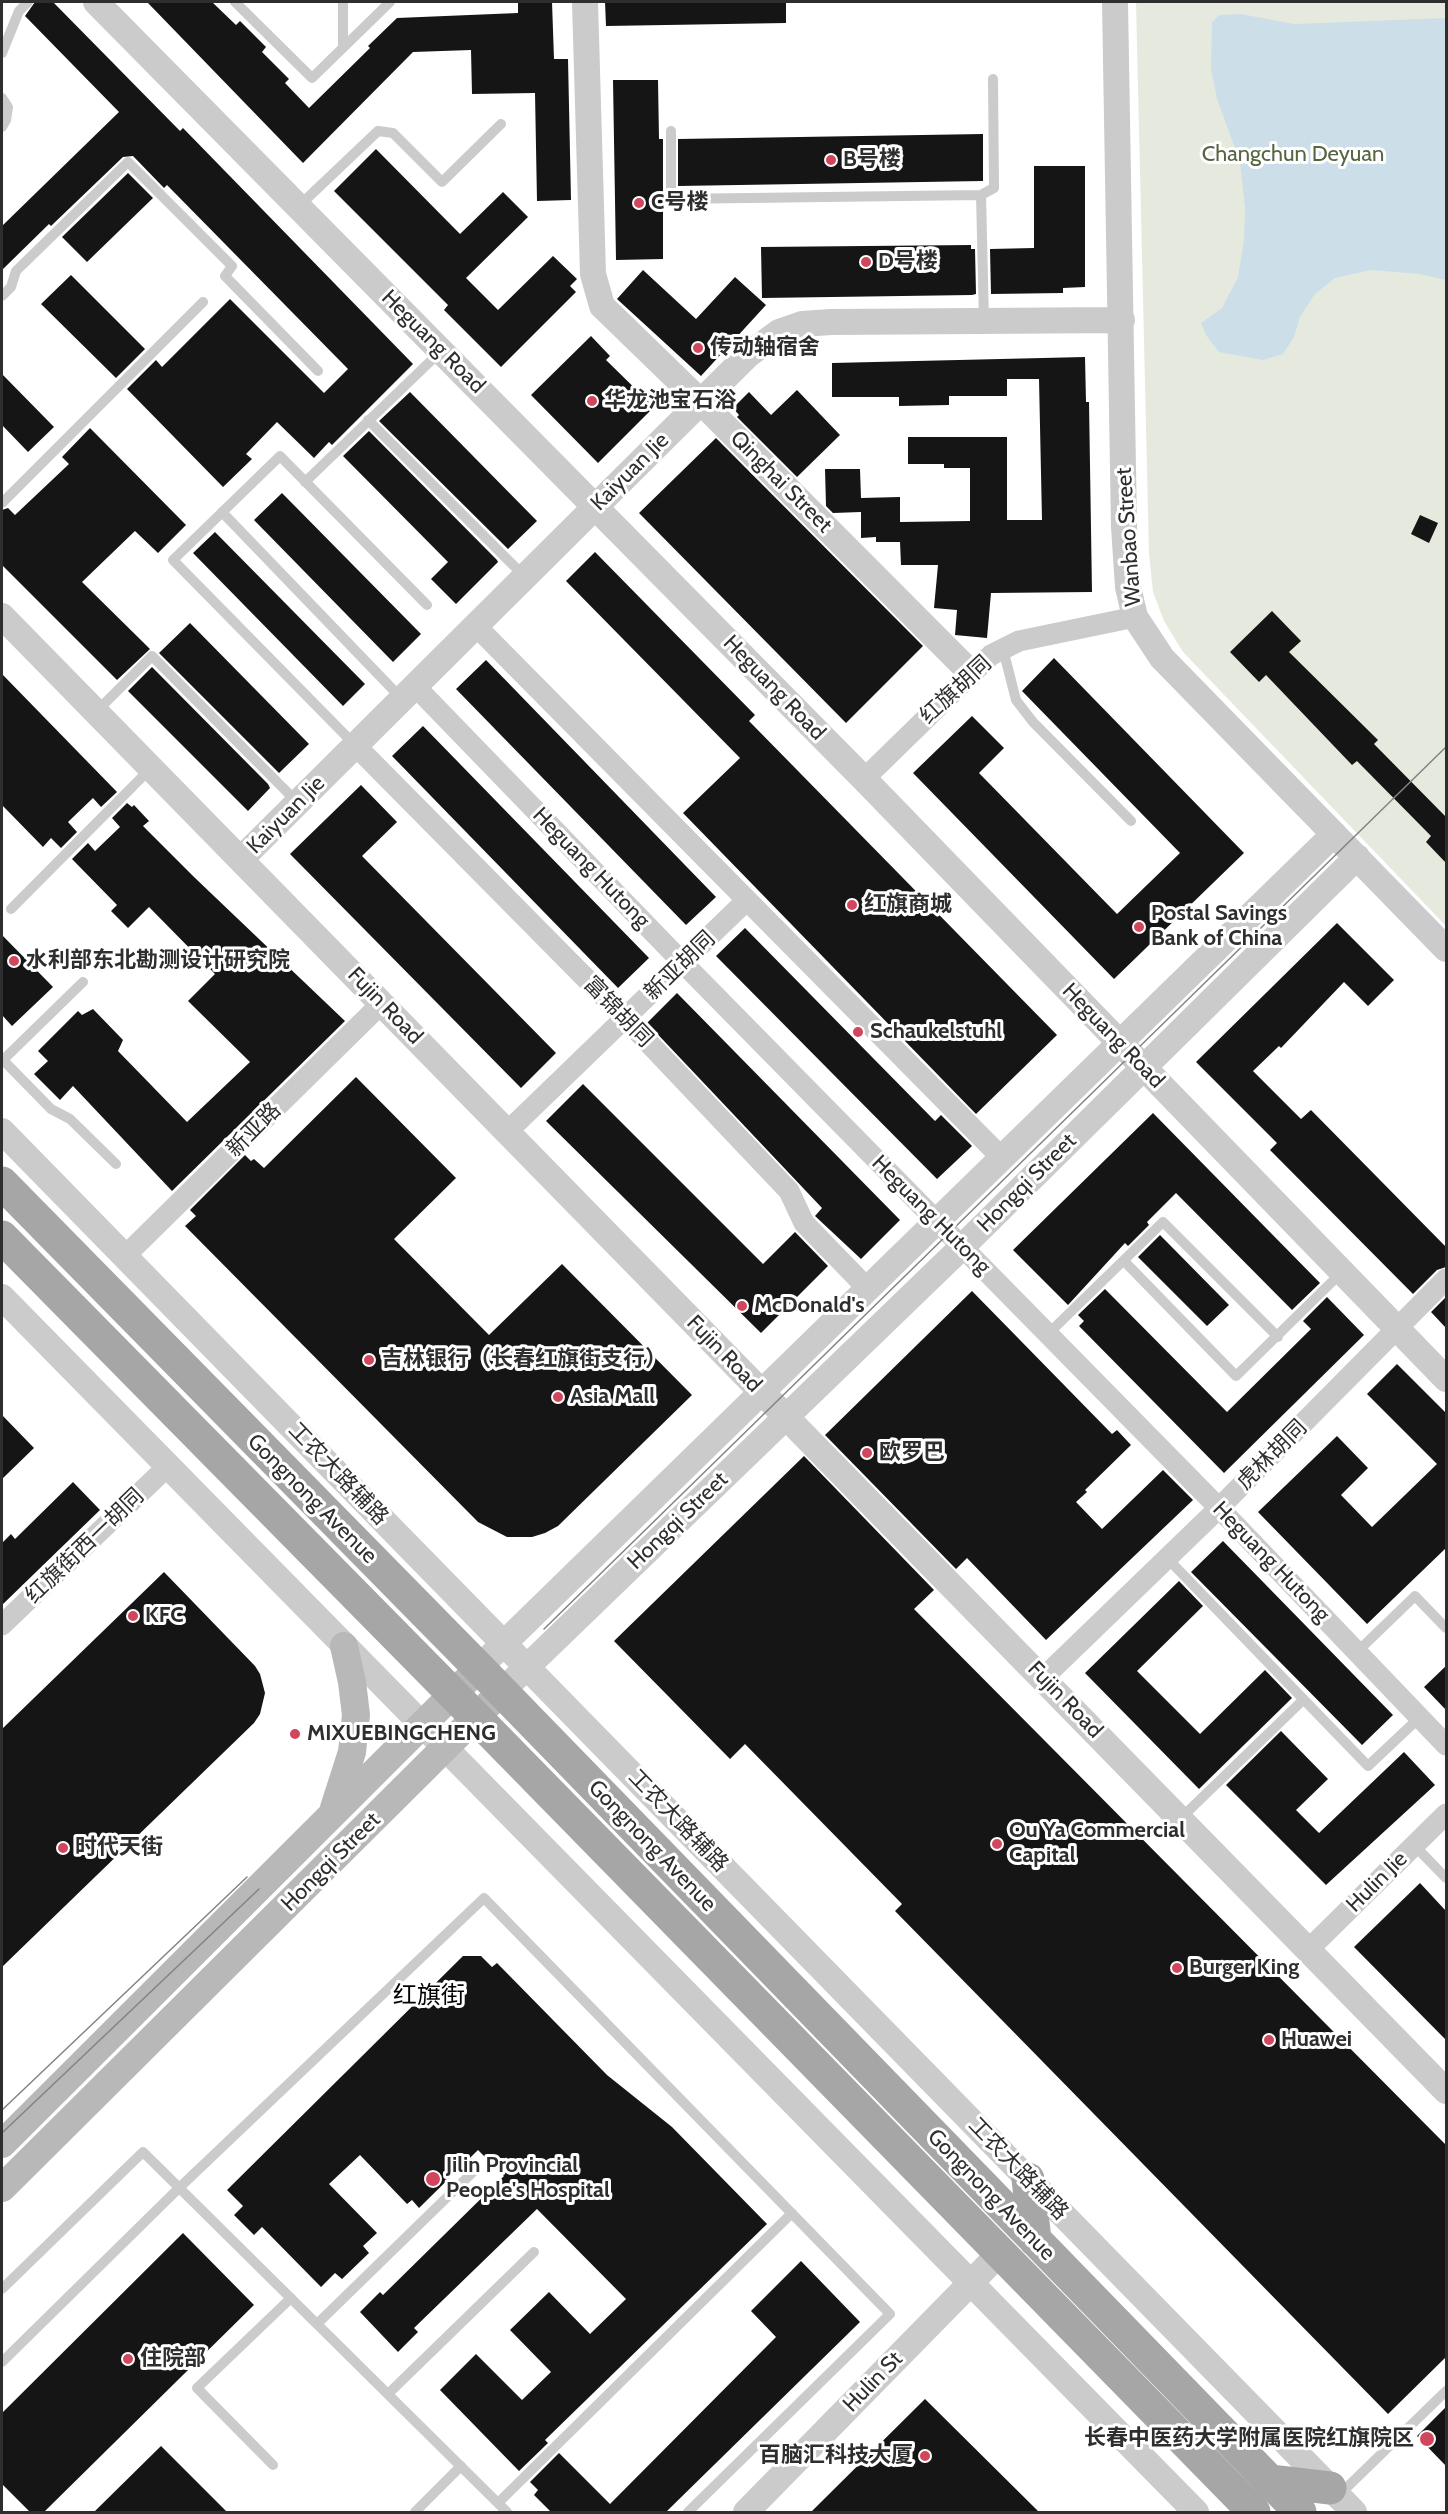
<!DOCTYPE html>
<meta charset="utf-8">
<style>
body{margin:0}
#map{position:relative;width:1448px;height:2514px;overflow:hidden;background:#fff;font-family:Cabin,sans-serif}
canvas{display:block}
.frame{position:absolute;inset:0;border:3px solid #2e2e2e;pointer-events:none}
</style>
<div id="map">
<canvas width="1448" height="2514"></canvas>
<div class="frame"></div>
</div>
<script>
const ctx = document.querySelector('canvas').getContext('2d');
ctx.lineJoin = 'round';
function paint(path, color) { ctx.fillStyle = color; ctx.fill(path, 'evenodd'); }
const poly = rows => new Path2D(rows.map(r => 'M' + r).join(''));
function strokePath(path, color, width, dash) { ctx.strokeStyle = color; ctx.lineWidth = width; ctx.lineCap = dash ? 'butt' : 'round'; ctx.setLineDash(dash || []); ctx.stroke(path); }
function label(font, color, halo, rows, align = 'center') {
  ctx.font = font + ' Cabin,"Noto Sans SC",sans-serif'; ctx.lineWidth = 6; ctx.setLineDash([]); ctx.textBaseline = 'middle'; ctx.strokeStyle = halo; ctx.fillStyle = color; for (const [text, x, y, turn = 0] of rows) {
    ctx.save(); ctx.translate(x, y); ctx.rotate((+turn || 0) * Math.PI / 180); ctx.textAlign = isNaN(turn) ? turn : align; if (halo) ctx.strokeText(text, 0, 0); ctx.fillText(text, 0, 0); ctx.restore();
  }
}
paint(poly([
 [1136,2,1446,2,1446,926,1183,652,1164,621,1153,592,1149,554]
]), '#e6eade');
paint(poly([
 [1241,14,1294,24,1446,18,1446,280,1419,274,1371,270,1335,278,1315,294,1300,317,1294,337,1283,354,1263,360,1219,352,1206,335,1201,323,1222,308,1238,277,1244,240,1245,208,1240,162,1217,99,1211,69,1212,22,1219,15]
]), '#ccdfe8');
paint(poly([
 [35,2,53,2,180,131,183,128,413,364,332,445,329,442,314,458,277,422,246,454,252,459,223,487,127,389,156,360,162,367,230,299,324,393,348,369,167,185,164,188,133,156,123,157,51,226,49,224,2,270,2,226,119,112,25,16],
 [147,2,212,2,236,25,240,21,266,47,262,52,289,79,285,83,309,108,370,48,368,46,397,18,518,13,518,2,552,2,554,59,568,59,571,200,537,201,535,93,472,94,471,50,413,52,303,163],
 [605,2,786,2,786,23,606,26],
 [613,80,658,80,659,139,663,139,663,259,616,260],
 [983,134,983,181,678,186,678,139],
 [376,149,460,234,503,192,528,217,466,278,498,310,553,256,577,279,570,286,576,292,501,367,444,310,448,305,334,191],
 [1034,166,1085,166,1085,287,1063,288,1063,293,991,294,990,249,1034,248],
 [128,173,153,198,87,262,62,237],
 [971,245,971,249,975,249,976,294,972,295,762,298,761,247],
 [643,270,696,319,735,277,766,305,701,376,617,299],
 [71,275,145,349,116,378,41,304],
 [591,336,610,356,606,360,654,407,598,463,531,395],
 [1085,357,1086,402,1089,402,1092,592,991,593,987,638,955,635,957,610,934,608,938,565,901,565,900,542,876,542,876,537,861,538,861,512,833,513,826,506,825,469,860,469,861,498,900,497,900,522,970,521,970,468,944,468,944,464,908,464,908,437,1007,437,1007,520,1042,520,1039,379,1007,379,1007,396,949,396,949,405,899,406,899,397,832,397,832,363],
 [2,374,54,427,28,452,2,425],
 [797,390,840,435,797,477,737,417,739,415,733,408,749,392,771,415],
 [410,392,537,521,508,549,379,421],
 [90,428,186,525,158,553,135,531,82,582,150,649,117,680,2,565,2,510,8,508,15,515,69,464,62,457],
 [369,431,497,560,498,562,456,604,431,579,448,562,343,456],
 [716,438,923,646,846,723,639,513],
 [282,493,421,634,393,662,254,520],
 [1420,515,1438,523,1429,543,1411,534],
 [215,532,365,684,343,706,193,553],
 [595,552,755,715,749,721,1057,1035,976,1114,683,813,740,758,566,581],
 [1272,611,1301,641,1289,652,1378,740,1374,744,1446,817,1446,863,1426,842,1431,836,1357,761,1352,765,1266,675,1259,682,1230,652],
 [190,623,309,744,279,773,159,653],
 [1054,658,1244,853,1114,979,913,773,972,716,1004,748,979,773,1117,914,1180,853,1022,691],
 [486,660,716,897,686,925,456,689],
 [152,667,268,784,270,788,248,811,128,691],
 [2,674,117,792,101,807,93,798,68,822,77,832,61,848,51,838,43,847,2,805],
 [423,726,649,958,618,988,392,756],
 [361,785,397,822,362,856,556,1053,521,1088,290,854],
 [127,803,132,807,134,805,149,821,143,826,194,877,345,1021,172,1191,73,1086,60,1100,34,1074,48,1061,38,1051,78,1011,82,1015,93,1009,123,1040,118,1051,187,1122,250,1062,188,1001,215,974,149,907,128,928,111,911,117,905,72,859,88,843,95,851,120,827,112,818],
 [1337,923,1394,980,1368,1006,1344,982,1281,1048,1279,1046,1253,1071,1301,1119,1311,1110,1446,1247,1446,1267,1437,1270,1413,1294,1270,1150,1277,1143,1196,1062],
 [745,928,935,1121,941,1115,972,1146,937,1179,716,956],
 [2,935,53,987,12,1026,2,1015],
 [677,993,900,1220,861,1259,815,1216,822,1208,647,1023],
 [356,1077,456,1178,394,1239,489,1335,562,1264,692,1395,558,1526,545,1533,532,1537,507,1537,478,1522,185,1226,196,1216,190,1210,245,1155,251,1161,254,1159,264,1168],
 [583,1084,763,1264,795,1232,828,1266,761,1333,546,1121],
 [1153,1113,1320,1283,1292,1310,1176,1193,1147,1222,1149,1225,1128,1246,1125,1243,1068,1305,1013,1250],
 [1160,1235,1229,1305,1207,1326,1138,1257],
 [1105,1289,1227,1412,1311,1329,1303,1321,1327,1297,1364,1335,1224,1473,1079,1326,1084,1321,1078,1315],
 [972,1291,1112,1434,1117,1430,1131,1445,1085,1490,1087,1492,1076,1502,1102,1529,1163,1470,1193,1500,1046,1640,967,1558,956,1569,825,1435],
 [1446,1297,1446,1328,1431,1312],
 [1397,1364,1446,1413,1446,1548,1367,1624,1258,1512,1337,1436,1368,1468,1341,1495,1372,1527,1437,1464,1367,1394],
 [2,1415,34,1448,2,1479],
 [804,1456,934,1590,914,1609,1446,2145,1446,2357,1388,2414,895,1911,902,1904,745,1744,730,1759,614,1641],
 [73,1482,100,1510,2,1605,2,1543,11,1534,15,1539],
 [1223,1541,1393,1715,1362,1745,1191,1572],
 [164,1572,255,1666,260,1674,265,1693,260,1714,254,1723,2,1967,2,1729],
 [1179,1581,1203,1606,1137,1671,1200,1734,1265,1670,1292,1698,1199,1789,1085,1673],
 [1446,1666,1446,1710,1424,1687],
 [1281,1731,1328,1779,1296,1810,1319,1833,1404,1752,1435,1785,1326,1885,1226,1785],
 [1420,1883,1446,1911,1446,2040,1354,1947],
 [463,1956,481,1956,492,1967,497,1963,607,2075,672,2127,767,2224,545,2440,548,2443,519,2471,440,2390,476,2354,522,2400,551,2372,510,2330,549,2292,590,2334,626,2299,537,2209,414,2328,418,2332,398,2352,360,2312,380,2292,383,2295,504,2176,478,2150,419,2208,412,2200,407,2204,360,2155,329,2184,377,2233,363,2246,369,2253,342,2279,335,2273,321,2287,262,2227,254,2235,234,2215,243,2206,227,2190],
 [183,2233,254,2305,44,2512,30,2512,2,2484,2,2413],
 [801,2261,860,2322,666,2512,551,2512,534,2495,538,2490,530,2482,559,2453,610,2504,776,2337,751,2311],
 [925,2399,1039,2512,811,2512],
 [1446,2407,1446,2466,1417,2436],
 [161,2446,227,2512,94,2512]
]), '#151515');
strokePath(poly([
 [235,2,312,78,390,2],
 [343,2,343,48],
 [2,53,19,11,28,2],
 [2,98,8,107,6,120,2,127],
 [671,131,671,199,981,195],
 [299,206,378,131,393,133,442,182,501,124],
 [2,296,11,287,16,271,128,162,232,266,225,276,318,371],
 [984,321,981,195,994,188,993,79],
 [368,420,526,578],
 [305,482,441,351],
 [2,503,203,302],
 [222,512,402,699],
 [1003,649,1016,700,1033,722,1131,821],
 [96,712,152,656,297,802],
 [355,745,173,560,280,456,427,605],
 [11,909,151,768],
 [2,1059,51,1109,70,1119,116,1164],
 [3,1060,83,982],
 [1124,1261,1236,1376,1342,1272],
 [1048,1334,1163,1222,1278,1337],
 [1167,1558,1368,1766,1420,1717],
 [1357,1652,1415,1596,1446,1628],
 [1180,1819,1303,1700],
 [1414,1845,1446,1878],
 [2,2289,143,2152,507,2512],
 [317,2324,475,2170],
 [2,2362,179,2188,484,1898,890,2314,688,2512],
 [388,2394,534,2252],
 [273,2465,197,2388,291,2298],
 [1338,2496,1446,2391],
 [498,2503,792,2213],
 [415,2512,461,2466]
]), '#cbcbcb', 10);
strokePath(poly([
 [476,626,1002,1158],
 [415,686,683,963,1219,1508,1446,1745],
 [355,745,625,1018,789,1191,804,1223,868,1289],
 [864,779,991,655,1019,641,1135,617],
 [508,1131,747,900],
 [125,1256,382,1003],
 [2,1625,168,1466],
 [1043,1678,1219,1508,1446,1279],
 [1308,1950,1446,1814]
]), '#cbcbcb', 21);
strokePath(poly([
 [96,2,864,779,1446,1379],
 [585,2,593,274,602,306,701,402,971,673],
 [1115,2,1124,527,1128,587,1135,617,1162,658,1446,949],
 [2,616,1446,2091],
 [241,859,748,355,779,332,802,324,831,322,1122,320],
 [2,1131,1354,2512],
 [2,1297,1196,2512],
 [492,1655,1334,834],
 [501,1692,962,1247,1357,857],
 [746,2512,1000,2253]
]), '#cbcbcb', 26);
strokePath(poly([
 [334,1808,352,1752,356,1715,352,1682,344,1646],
 [2,2144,479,1668],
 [2,2188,501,1692]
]), '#b8b8b8', 28);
strokePath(poly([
 [2,1183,479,1668,1300,2512],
 [2,1237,453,1694,1254,2512],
 [1028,2179,1035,2240],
 [1270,2481,1330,2488]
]), '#a6a6a6', 33);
strokePath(poly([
 [544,1629,1446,747],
 [2,2110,247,1877],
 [2,2133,259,1889]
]), '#838383', 1.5);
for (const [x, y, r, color] of [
 [831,160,6,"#d0465c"],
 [639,203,6,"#d0465c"],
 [866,262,6,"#d0465c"],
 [698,348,6,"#d0465c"],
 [592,401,6,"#d0465c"],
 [852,905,6,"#d0465c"],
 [1139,927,6,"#d0465c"],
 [14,961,6,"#d0465c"],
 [858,1032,6,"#d0465c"],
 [742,1306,6,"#d0465c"],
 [369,1360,6,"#d0465c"],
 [558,1397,6,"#d0465c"],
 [867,1453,6,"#d0465c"],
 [133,1616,6,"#d0465c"],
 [295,1734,6,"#d0465c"],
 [997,1844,6,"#d0465c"],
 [63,1848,6,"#d0465c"],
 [1177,1968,6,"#d0465c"],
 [1269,2040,6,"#d0465c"],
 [433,2179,8,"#d0465c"],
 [128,2359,6,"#d0465c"],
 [1427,2439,8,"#d0465c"],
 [925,2456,6,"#d0465c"]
]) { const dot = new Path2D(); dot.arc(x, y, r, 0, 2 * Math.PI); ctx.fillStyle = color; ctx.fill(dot); strokePath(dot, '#fff', 2); }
label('22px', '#556541', '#fff', [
 ["Changchun Deyuan",1293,155]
]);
label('bold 22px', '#2e2e2e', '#fff', [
 ["B号楼",843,160],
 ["C号楼",651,203],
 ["D号楼",878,262],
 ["传动轴宿舍",710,348],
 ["华龙池宝石浴",604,401],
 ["红旗商城",864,905],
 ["Postal Savings",1151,914],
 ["Bank of China",1151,939],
 ["水利部东北勘测设计研究院",26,961],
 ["Schaukelstuhl",870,1032],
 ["McDonald's",754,1306],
 ["吉林银行（长春红旗街支行）",381,1360],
 ["Asia Mall",570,1397],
 ["欧罗巴",879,1453],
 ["KFC",145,1616],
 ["MIXUEBINGCHENG",307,1734],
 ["Ou Ya Commercial",1009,1831],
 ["Capital",1009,1856],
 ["时代天街",75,1848],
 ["Burger King",1189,1968],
 ["Huawei",1281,2040],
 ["Jilin Provincial",446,2166],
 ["People's Hospital",446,2191],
 ["住院部",140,2359],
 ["长春中医药大学附属医院红旗院区",1414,2439,"right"],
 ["百脑汇科技大厦",913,2456,"right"]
], 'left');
label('22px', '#2e2e2e', '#fff', [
 ["Heguang Road",433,342,45],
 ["Kaiyuan Jie",630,472,-45],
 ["Qinghai Street",781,482,45],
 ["Wanbao Street",1129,537,-94],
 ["Heguang Road",774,688,46],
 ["红旗胡同",956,690,-43],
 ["Kaiyuan Jie",286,815,-45],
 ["Heguang Hutong",591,868,46],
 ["新亚胡同",680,966,-44],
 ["Fujin Road",385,1006,46],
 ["富锦胡同",618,1012,46],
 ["Heguang Road",1113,1036,46],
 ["新亚路",254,1130,-45],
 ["Hongqi Street",1027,1183,-45],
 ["Heguang Hutong",931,1215,45],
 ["Fujin Road",724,1354,46],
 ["虎林胡同",1272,1455,-45],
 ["工农大路辅路",338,1474,46],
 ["Gongnong Avenue",312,1499,45],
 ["Hongqi Street",678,1521,-44],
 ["红旗街西一胡同",85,1546,-44],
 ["Heguang Hutong",1271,1562,46],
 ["Fujin Road",1065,1700,46],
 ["工农大路辅路",678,1821,46],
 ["Gongnong Avenue",652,1846,46],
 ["Hongqi Street",331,1862,-45],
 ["Hulin Jie",1377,1882,-45],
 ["工农大路辅路",1018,2169,46],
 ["Gongnong Avenue",991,2195,46],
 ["Hulin St",873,2382,-46]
]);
label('24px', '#000', '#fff', [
 ["红旗街",429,1996]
]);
</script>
